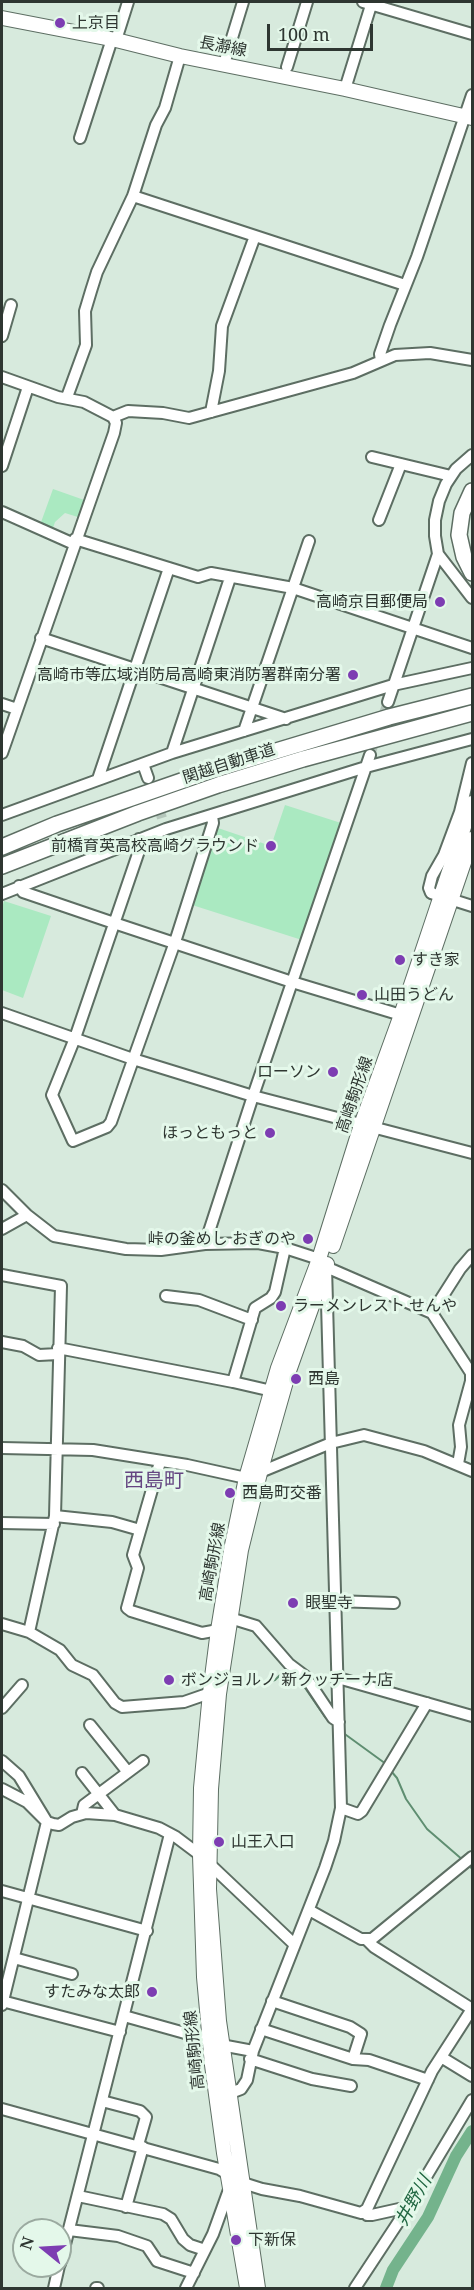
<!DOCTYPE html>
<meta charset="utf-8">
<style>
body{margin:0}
#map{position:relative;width:474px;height:2290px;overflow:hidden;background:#d7eadd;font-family:"Noto Serif",serif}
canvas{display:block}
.frame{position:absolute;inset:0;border:3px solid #2e3631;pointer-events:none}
.north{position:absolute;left:12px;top:2218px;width:60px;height:60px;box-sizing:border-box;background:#e4f8ea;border:2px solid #9baaa0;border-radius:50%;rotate:288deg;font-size:16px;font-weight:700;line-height:24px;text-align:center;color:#2e3631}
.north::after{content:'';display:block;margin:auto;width:21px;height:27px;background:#7d3db2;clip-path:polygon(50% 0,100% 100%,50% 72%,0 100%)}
.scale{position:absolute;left:267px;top:24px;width:106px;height:27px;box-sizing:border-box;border:3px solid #2e3631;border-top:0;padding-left:8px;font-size:18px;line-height:21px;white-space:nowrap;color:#2e3631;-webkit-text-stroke:4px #e4f8ea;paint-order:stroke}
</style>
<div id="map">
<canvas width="474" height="2290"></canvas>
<div class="frame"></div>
<div class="north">N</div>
<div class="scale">100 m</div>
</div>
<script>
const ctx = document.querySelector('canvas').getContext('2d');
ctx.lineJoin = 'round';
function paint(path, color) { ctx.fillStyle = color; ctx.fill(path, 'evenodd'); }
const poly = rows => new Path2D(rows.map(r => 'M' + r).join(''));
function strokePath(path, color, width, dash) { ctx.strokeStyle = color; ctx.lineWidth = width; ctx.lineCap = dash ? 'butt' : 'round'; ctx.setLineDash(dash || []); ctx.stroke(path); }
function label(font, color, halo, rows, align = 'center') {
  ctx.font = font + ' "Noto Serif","Noto Sans JP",serif'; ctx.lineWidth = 6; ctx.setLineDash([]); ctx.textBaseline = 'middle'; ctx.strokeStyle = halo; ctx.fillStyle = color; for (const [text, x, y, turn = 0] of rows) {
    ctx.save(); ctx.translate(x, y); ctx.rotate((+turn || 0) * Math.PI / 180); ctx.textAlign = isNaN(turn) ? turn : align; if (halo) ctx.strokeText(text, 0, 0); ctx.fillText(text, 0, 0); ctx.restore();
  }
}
paint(poly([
 [53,489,87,501,81,518,65,513,55,522,52,531,40,525],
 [285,805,341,823,302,940,189,904,215,827,271,846],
 [4,901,51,916,23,998,2,990,2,908]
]), '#aae9c1');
strokePath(poly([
 [249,1684,262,1684,275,1680,284,1671,301,1682,325,1717,335,1726],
 [342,1732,386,1764],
 [391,1771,397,1778,406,1799,427,1829,464,1861],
 [468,1864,472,1869]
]), '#5f8e71', 2);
strokePath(poly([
 [386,2288,393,2270,428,2217,456,2156,472,2131]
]), '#74b38c', 12);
strokePath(poly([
 [370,755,388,702],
 [151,784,162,818]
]), '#b5c6bb', 10, [10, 5]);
const minor = poly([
 [363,2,472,34],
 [116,40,128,2],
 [224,64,243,2],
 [287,67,307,2],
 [345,89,372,2],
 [80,138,112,39],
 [133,196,405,285],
 [2,336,11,305],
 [381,361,380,354,390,325,417,257,472,95],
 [2,377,58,397,84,402,113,417,128,411,163,413,189,418,353,373,395,355,430,353,472,360],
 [67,397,86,345,85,311,91,291,97,272,133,196,156,125,165,108,180,56],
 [211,412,219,371,222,326,255,236],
 [472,455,456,469,446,484,439,501,435,520,435,536,438,554,472,598],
 [372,457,451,476],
 [2,466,28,387],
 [2,512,74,544],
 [379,520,401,464],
 [75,539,198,577,211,573,293,588,472,648],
 [41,638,286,719],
 [388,702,438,554],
 [2,704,17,709],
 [244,731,309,541],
 [2,753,114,433,116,423,113,417],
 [172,753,230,578],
 [472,763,460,812,444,855,432,876,429,888,431,893,472,906],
 [143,764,148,778],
 [98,779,169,568],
 [2,815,172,753,393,685,472,668],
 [139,839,140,848,75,1038,52,1095,73,1141,107,1127,111,1122,175,942,213,823,212,816],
 [19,886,23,892,114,923,292,982,401,1015],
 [2,894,166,829,366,767,472,739],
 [2,1013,133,1059,253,1096,472,1153],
 [2,1190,27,1215,54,1236,126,1249,161,1250,205,1244,258,1243,285,1248,319,1259,326,1267,341,1808,334,1841,325,1868,253,2051,247,2080,241,2089,228,2094],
 [2,1229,27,1215],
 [205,1244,253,1096,370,755],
 [326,1267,432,1313,471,1373,471,1381,459,1425,461,1447,458,1464],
 [2,1275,61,1286,55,1516,29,1632],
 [166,1296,199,1300,252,1320],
 [432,1313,460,1269,472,1255],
 [2,1342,23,1346,39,1355,58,1354],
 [58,1348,233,1382,272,1391],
 [233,1382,255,1308,271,1298,275,1292,285,1248],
 [2,1448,93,1450,187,1465,246,1478,331,1443,364,1435,424,1451,472,1471],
 [160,1462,133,1555,138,1568,127,1608,131,1611,202,1633,218,1630],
 [55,1516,112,1522,140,1530],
 [2,1523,54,1524],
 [335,1601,394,1603],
 [230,1618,256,1626,289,1664,305,1676,333,1718,339,1722],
 [2,1624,29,1632,60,1650,72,1665,93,1675,115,1703,122,1707,184,1702,210,1693],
 [338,1678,472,1716],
 [2,1708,22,1685],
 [90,1725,127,1771],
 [2,1761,19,1776,47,1822,2,2005],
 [82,1773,115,1815],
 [2,1789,27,1802,47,1822,53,1824,59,1825,72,1817,86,1813,115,1815,159,1828,176,1837,200,1855,294,1944],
 [341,1808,358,1814,362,1811,427,1703],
 [82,1814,84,1805,143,1761],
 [2,1891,147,1931],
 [309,1910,361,1939,372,1939,472,1857],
 [367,1940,374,1947,472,2009],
 [14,1958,72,1974],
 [2,2001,120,2032],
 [272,2001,350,2027,361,2034,353,2059],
 [124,2016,210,2040],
 [261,2029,353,2059,369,2060,428,2080],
 [221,2045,253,2051],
 [441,2057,472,2076],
 [250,2059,312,2079,351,2086],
 [102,2101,140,2111,146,2117,138,2145],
 [2,2109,219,2169,243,2183,262,2189,300,2196,361,2213,367,2209,432,2071,472,2009],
 [78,2196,163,2214,171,2219,183,2239,190,2245,205,2250],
 [126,2207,143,2147],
 [365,2212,367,2215,372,2215,399,2209,405,2212],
 [69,2230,118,2236,147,2246,157,2261,194,2273],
 [60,2264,170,1834],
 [54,2288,59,2266],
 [96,2288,98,2288],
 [186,2288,213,2234,230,2187],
 [355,2288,405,2212,472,2100]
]);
const major = poly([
 [2,18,116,40,180,56,345,89,472,118],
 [333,1246,472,839],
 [247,2288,224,2153,212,2065,204,1977,200,1855,201,1788,210,1693,218,1630,231,1550,246,1478,278,1368,319,1259,361,1125,401,1015,472,803],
 [258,2288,219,2021,209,1889,211,1789,219,1694,241,1550,260,1473,289,1371,327,1264]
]);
const highway = poly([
 [472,491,462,513,459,535,464,557,472,573],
 [2,847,57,824,213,770,389,717,472,696],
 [2,866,138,813,218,785,303,759,472,713]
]);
strokePath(minor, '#5d6e63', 14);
strokePath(major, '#5d6e63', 16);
strokePath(highway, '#5d6e63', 18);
strokePath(minor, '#fff', 10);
strokePath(major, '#fff', 14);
strokePath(highway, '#fff', 15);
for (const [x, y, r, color] of [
 [60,23,6,"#7d3db2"],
 [440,602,6,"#7d3db2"],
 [353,675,6,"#7d3db2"],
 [271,846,6,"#7d3db2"],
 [400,960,6,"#7d3db2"],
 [362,995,6,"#7d3db2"],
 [333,1072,6,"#7d3db2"],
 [270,1133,6,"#7d3db2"],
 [308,1239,6,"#7d3db2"],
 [281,1306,6,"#7d3db2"],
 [296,1379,6,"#7d3db2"],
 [230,1493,6,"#7d3db2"],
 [293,1603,6,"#7d3db2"],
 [169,1680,6,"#7d3db2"],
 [219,1842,6,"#7d3db2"],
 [152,1992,6,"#7d3db2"],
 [236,2240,6,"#7d3db2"]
]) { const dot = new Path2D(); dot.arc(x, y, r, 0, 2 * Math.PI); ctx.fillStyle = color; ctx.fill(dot); strokePath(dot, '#e4f8ea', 2); }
label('16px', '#2e3631', '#e4f8ea', [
 ["上京目",72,23],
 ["高崎京目郵便局",428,602,"right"],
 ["高崎市等広域消防局高崎東消防署群南分署",341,675,"right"],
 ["前橋育英高校高崎グラウンド",259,846,"right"],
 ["すき家",412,960],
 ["山田うどん",374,995],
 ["ローソン",321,1072,"right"],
 ["ほっともっと",258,1133,"right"],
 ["峠の釜めし おぎのや",296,1239,"right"],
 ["ラーメンレスト せんや",293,1306],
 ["西島",308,1379],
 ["西島町交番",242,1493],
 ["眼聖寺",305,1603],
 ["ボンジョルノ 新クッチーナ店",181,1680],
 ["山王入口",231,1842],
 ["すたみな太郎",140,1992,"right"],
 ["下新保",248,2240]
], 'left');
label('16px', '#2e3631', '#e4f8ea', [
 ["長瀞線",223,47,11],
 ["関越自動車道",229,764,-18],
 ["高崎駒形線",355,1095,-71],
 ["高崎駒形線",213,1562,-80],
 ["高崎駒形線",195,2050,-96]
]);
label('italic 18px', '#206641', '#e4f8ea', [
 ["井野川",414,2201,-61]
]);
label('20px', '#644581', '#e4f8ea', [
 ["西島町",154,1481]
]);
</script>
